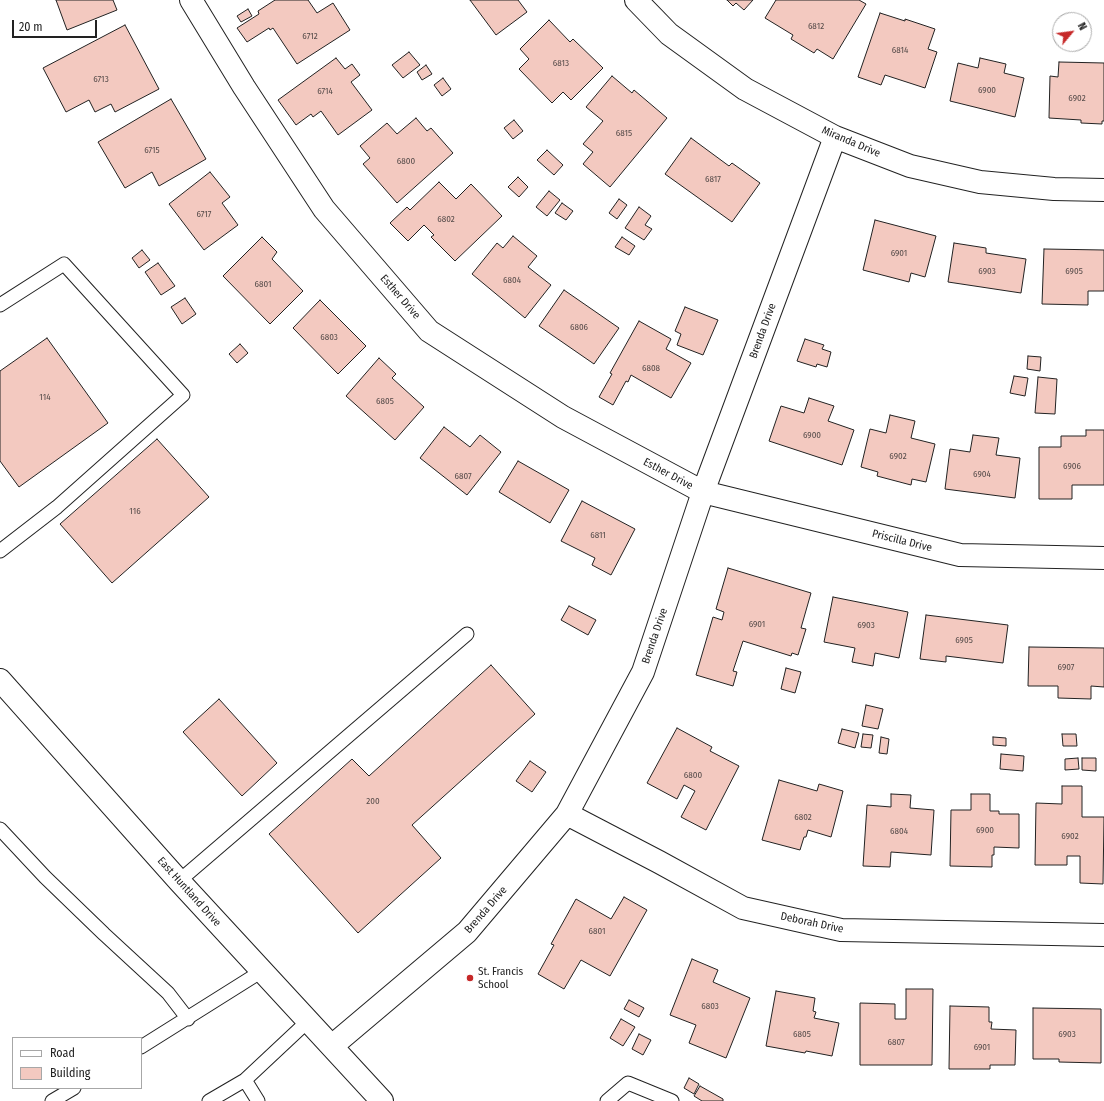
<!DOCTYPE html>
<style>
body{margin:0}
#map{position:relative;width:1104px;height:1101px;overflow:hidden;background:#fff;font-family:"Fira Sans Condensed",sans-serif}
canvas{display:block}
.legend{position:absolute;left:12px;top:1037px;width:130px;height:52px;box-sizing:border-box;background:#fff;border:1px solid #a7a7a7;margin:0;padding:5px 7px;list-style:none;font-size:12px;color:#222}
.legend li{display:flex;align-items:center;gap:8px;height:20px}
.legend b{width:20px;border:1px solid #a7a7a7}
.north{position:absolute;left:1052px;top:12px;width:40px;height:40px;box-sizing:border-box;background:#fff;border:1px solid #a7a7a7;border-radius:50%;rotate:61deg;font-size:11px;font-weight:700;line-height:16px;text-align:center;color:#222}
.north::after{content:'';display:block;margin:auto;width:14px;height:18px;background:#c62828;clip-path:polygon(50% 0,100% 100%,50% 72%,0 100%)}
.scale{position:absolute;left:12px;top:20px;width:85px;height:18px;box-sizing:border-box;border:2px solid #222;border-top:0;padding-left:5px;font-size:12px;line-height:14px;white-space:nowrap;color:#222;-webkit-text-stroke:3px #fff;paint-order:stroke}
</style>
<div id="map">
<canvas width="1104" height="1101"></canvas>
<ul class="legend">
<li><b style="height:5px;background:#fff"></b>Road</li>
<li><b style="height:11px;background:#f3c9c0"></b>Building</li>
</ul>
<div class="north">N</div>
<div class="scale">20 m</div>
</div>
<script>
const ctx = document.querySelector('canvas').getContext('2d');
ctx.lineJoin = 'round';
function paint(path, color) { ctx.fillStyle = color; ctx.fill(path, 'evenodd'); }
const poly = rows => new Path2D(rows.map(r => 'M' + r).join(''));
function strokePath(path, color, width, dash) { ctx.strokeStyle = color; ctx.lineWidth = width; ctx.lineCap = dash ? 'butt' : 'round'; ctx.setLineDash(dash || []); ctx.stroke(path); }
function label(font, color, halo, rows, align = 'center') {
  ctx.font = font + ' "Fira Sans Condensed",sans-serif'; ctx.lineWidth = 3; ctx.setLineDash([]); ctx.textBaseline = 'middle'; ctx.strokeStyle = halo; ctx.fillStyle = color; for (const [text, x, y, turn = 0] of rows) {
    ctx.save(); ctx.translate(x, y); ctx.rotate((+turn || 0) * Math.PI / 180); ctx.textAlign = isNaN(turn) ? turn : align; if (halo) ctx.strokeText(text, 0, 0); ctx.fillText(text, 0, 0); ctx.restore();
  }
}
const building = poly([
 [56,0,113,0,117,10,67,30,56,0],
 [275,0,308,0,317,13,333,3,350,30,297,64,273,28,270,30,269,28,247,42,237,28,259,14,258,11,275,0],
 [470,0,518,0,527,12,496,35,470,0],
 [727,0,753,0,744,10,736,3,733,6,727,0],
 [776,0,859,0,866,4,833,59,817,49,814,53,791,39,793,35,765,18,776,0],
 [248,9,252,16,241,22,237,16,248,9],
 [880,13,905,21,905,19,935,29,928,49,937,52,925,88,885,75,881,85,858,77,880,13],
 [549,20,570,42,573,39,603,68,571,100,563,92,552,103,519,69,529,59,520,49,549,20],
 [125,25,159,89,115,112,111,104,95,112,89,100,66,112,43,68,125,25],
 [409,52,420,65,403,78,392,65,409,52],
 [336,58,345,69,352,64,360,75,351,82,372,110,338,135,321,111,313,117,311,114,296,125,278,100,336,58],
 [980,58,1006,64,1004,73,1024,78,1015,117,950,101,958,63,978,68,980,58],
 [1059,62,1104,63,1104,121,1102,121,1102,124,1081,123,1081,120,1049,118,1050,76,1058,77,1059,62],
 [426,65,432,74,422,80,417,72,426,65],
 [612,76,632,93,634,90,667,118,610,187,583,164,593,152,583,144,603,121,586,107,612,76],
 [443,78,451,89,442,96,434,85,443,78],
 [171,99,206,159,159,186,152,172,125,188,98,142,171,99],
 [416,118,427,131,431,128,453,153,397,203,363,164,370,158,360,146,387,123,397,134,416,118],
 [514,120,523,131,513,139,504,128,514,120],
 [691,138,729,166,732,163,760,183,732,222,665,174,691,138],
 [547,150,563,165,554,175,537,160,547,150],
 [210,172,230,197,222,203,238,225,204,250,169,204,210,172],
 [518,177,528,187,519,197,508,187,518,177],
 [439,182,456,199,471,184,502,216,455,261,431,237,434,235,424,225,408,241,390,223,407,207,410,210,439,182],
 [549,191,560,200,547,216,536,207,549,191],
 [619,199,627,205,617,219,609,213,619,199],
 [562,203,573,211,566,220,555,213,562,203],
 [639,207,651,216,645,225,652,229,644,240,625,228,639,207],
 [875,220,936,236,925,277,911,273,909,282,863,270,875,220],
 [513,236,537,256,528,267,551,285,525,318,472,274,497,243,503,248,513,236],
 [262,237,277,252,272,259,303,291,270,324,223,276,262,237],
 [622,237,635,246,629,255,615,247,622,237],
 [954,243,986,248,986,253,1026,259,1021,293,948,282,954,243],
 [1044,249,1104,250,1104,291,1088,291,1088,305,1042,304,1044,249],
 [142,250,150,260,139,268,132,258,142,250],
 [158,263,175,286,161,295,145,272,158,263],
 [564,290,619,328,594,364,539,326,564,290],
 [185,298,196,314,182,324,171,307,185,298],
 [320,300,366,346,338,374,293,328,320,300],
 [685,307,718,320,703,355,677,345,681,334,675,331,685,307],
 [639,321,671,339,666,349,691,363,671,398,631,375,628,382,626,381,613,405,599,397,612,374,610,373,639,321],
 [47,338,108,423,19,487,0,461,0,371,47,338],
 [805,339,824,345,822,349,831,352,827,367,817,364,816,367,797,361,805,339],
 [240,344,248,353,237,363,229,354,240,344],
 [1028,356,1041,357,1040,371,1027,369,1028,356],
 [379,358,396,374,392,378,424,407,395,440,346,396,379,358],
 [1014,376,1028,378,1025,396,1010,393,1014,376],
 [1038,377,1057,379,1055,414,1035,413,1038,377],
 [809,398,834,406,828,421,854,430,842,465,769,441,781,406,804,413,809,398],
 [890,415,915,421,911,438,935,444,926,482,912,479,911,485,877,476,878,472,861,467,870,429,886,433,890,415],
 [444,427,470,447,480,435,501,452,467,495,420,458,444,427],
 [1086,430,1104,430,1104,485,1072,485,1072,499,1039,499,1039,447,1061,447,1061,436,1086,436,1086,430],
 [973,435,999,438,996,455,1020,458,1015,498,945,489,950,449,970,452,973,435],
 [157,439,209,497,112,583,60,524,157,439],
 [518,461,569,490,550,523,499,492,518,461],
 [582,501,635,529,611,575,592,565,595,558,561,541,582,501],
 [728,568,811,593,801,628,806,629,798,655,792,653,791,656,743,641,733,671,737,672,733,686,696,675,713,617,722,620,724,612,716,609,728,568],
 [833,597,908,612,899,658,875,653,873,666,852,662,855,648,824,642,833,597],
 [569,606,596,620,588,635,561,620,569,606],
 [926,615,1008,625,1003,663,946,656,946,662,920,659,926,615],
 [1029,647,1104,648,1104,687,1091,686,1091,699,1058,698,1058,686,1028,686,1029,647],
 [491,665,535,714,412,825,441,858,358,933,269,834,352,759,369,776,491,665],
 [786,668,801,672,795,693,781,689,786,668],
 [219,699,277,763,242,796,183,732,219,699],
 [866,705,883,709,878,729,862,726,866,705],
 [677,728,712,747,710,751,739,766,706,830,681,817,695,791,684,785,677,799,647,783,677,728],
 [842,729,859,733,855,748,838,743,842,729],
 [863,734,873,735,871,748,861,747,863,734],
 [1062,734,1076,734,1077,746,1063,746,1062,734],
 [881,737,889,739,887,754,879,753,881,737],
 [993,737,1006,738,1006,746,993,745,993,737],
 [1001,754,1024,756,1023,771,1000,769,1001,754],
 [1078,758,1079,769,1065,770,1065,759,1078,758],
 [1082,758,1096,758,1096,771,1082,770,1082,758],
 [530,761,546,772,532,792,516,781,530,761],
 [779,780,817,791,819,784,843,791,831,837,808,830,806,837,804,837,800,850,762,840,779,780],
 [1062,786,1082,786,1082,817,1104,817,1103,884,1080,883,1080,856,1067,856,1067,865,1035,865,1036,803,1062,804,1062,786],
 [891,794,911,795,910,808,934,810,931,855,891,852,890,867,863,866,867,805,891,807,891,794],
 [971,794,990,794,990,811,999,811,999,814,1019,814,1019,848,994,847,994,855,992,855,992,867,950,866,951,810,971,810,971,794],
 [624,897,647,910,610,976,581,960,564,989,538,974,554,945,551,944,576,899,611,919,624,897],
 [692,959,718,970,713,982,750,998,726,1058,689,1043,696,1025,670,1015,692,959],
 [906,989,933,989,932,1065,860,1065,860,1003,895,1004,895,1019,906,1019,906,989],
 [776,991,815,998,813,1011,816,1012,814,1018,839,1023,832,1056,806,1051,805,1053,766,1046,776,991],
 [629,1000,644,1008,639,1017,624,1009,629,1000],
 [950,1006,989,1007,989,1022,992,1022,991,1029,1016,1030,1015,1065,990,1065,990,1069,949,1069,950,1006],
 [1033,1008,1101,1009,1101,1063,1059,1062,1059,1059,1033,1059,1033,1008],
 [621,1019,635,1027,623,1046,610,1038,621,1019],
 [639,1034,651,1040,643,1055,632,1049,639,1034],
 [689,1078,699,1084,694,1094,684,1088,689,1078],
 [700,1086,723,1099,723,1101,702,1101,694,1096,700,1086]
]);
paint(building, '#f3c9c0');
strokePath(building, '#222', 1);
const lane = poly([
 [0,305,64,264,183,395,57,507,0,551],
 [0,829,45,877,104,934,168,993,188,1019],
 [179,881,467,634],
 [141,1047,262,971],
 [245,1080,258,1101],
 [52,1101,74,1088],
 [209,1101,245,1080,308,1021],
 [607,1101,628,1083,672,1101]
]);
const street = poly([
 [191,0,244,87,324,209,429,331,563,417,703,492,960,555,1104,558],
 [636,0,669,34,745,89,835,137,910,166,980,182,1054,189,1104,190],
 [567,814,659,862,743,908,841,930,1104,935],
 [332,1046,467,932,567,814,643,672,703,492,835,137]
]);
const secondary = poly([
 [0,680,179,881,382,1101]
]);
strokePath(lane, '#222', 15);
strokePath(street, '#222', 24);
strokePath(secondary, '#222', 24);
strokePath(lane, '#fff', 13);
strokePath(street, '#fff', 22);
strokePath(secondary, '#fff', 22);
for (const [x, y, r, color] of [
 [470,978,4,"#c62828"]
]) { const dot = new Path2D(); dot.arc(x, y, r, 0, 2 * Math.PI); ctx.fillStyle = color; ctx.fill(dot); strokePath(dot, '#fff', 1.5); }
label('9px', '#564c4a', null, [
 ["6812",816,26],
 ["6712",310,36],
 ["6814",900,50],
 ["6813",561,63],
 ["6713",101,79],
 ["6900",987,90],
 ["6714",325,91],
 ["6902",1077,98],
 ["6815",624,133],
 ["6715",152,150],
 ["6800",406,161],
 ["6817",713,179],
 ["6717",204,214],
 ["6802",446,219],
 ["6901",899,253],
 ["6903",987,271],
 ["6905",1074,271],
 ["6804",512,280],
 ["6801",263,284],
 ["6806",579,327],
 ["6803",329,337],
 ["6808",651,368],
 ["114",45,397],
 ["6805",385,401],
 ["6900",812,435],
 ["6902",898,456],
 ["6906",1072,466],
 ["6904",982,474],
 ["6807",463,476],
 ["116",135,511],
 ["6811",598,535],
 ["6901",757,624],
 ["6903",866,625],
 ["6905",964,640],
 ["6907",1066,667],
 ["6800",693,775],
 ["200",373,801],
 ["6802",803,817],
 ["6900",985,830],
 ["6804",899,831],
 ["6902",1070,836],
 ["6801",597,931],
 ["6803",710,1006],
 ["6805",802,1034],
 ["6903",1067,1034],
 ["6807",896,1042],
 ["6901",982,1047]
]);
label('11px', '#222', '#fff', [
 ["Miranda Drive",851,142,23],
 ["Esther Drive",400,297,49],
 ["Brenda Drive",763,331,-70],
 ["Esther Drive",668,474,28],
 ["Priscilla Drive",902,541,14],
 ["Brenda Drive",655,636,-71],
 ["East Huntland Drive",189,892,48],
 ["Brenda Drive",486,910,-49],
 ["Deborah Drive",812,923,12]
]);
label('11px', '#222', '#fff', [
 ["St. Francis",478,972],
 ["School",478,985]
], 'left');
</script>
